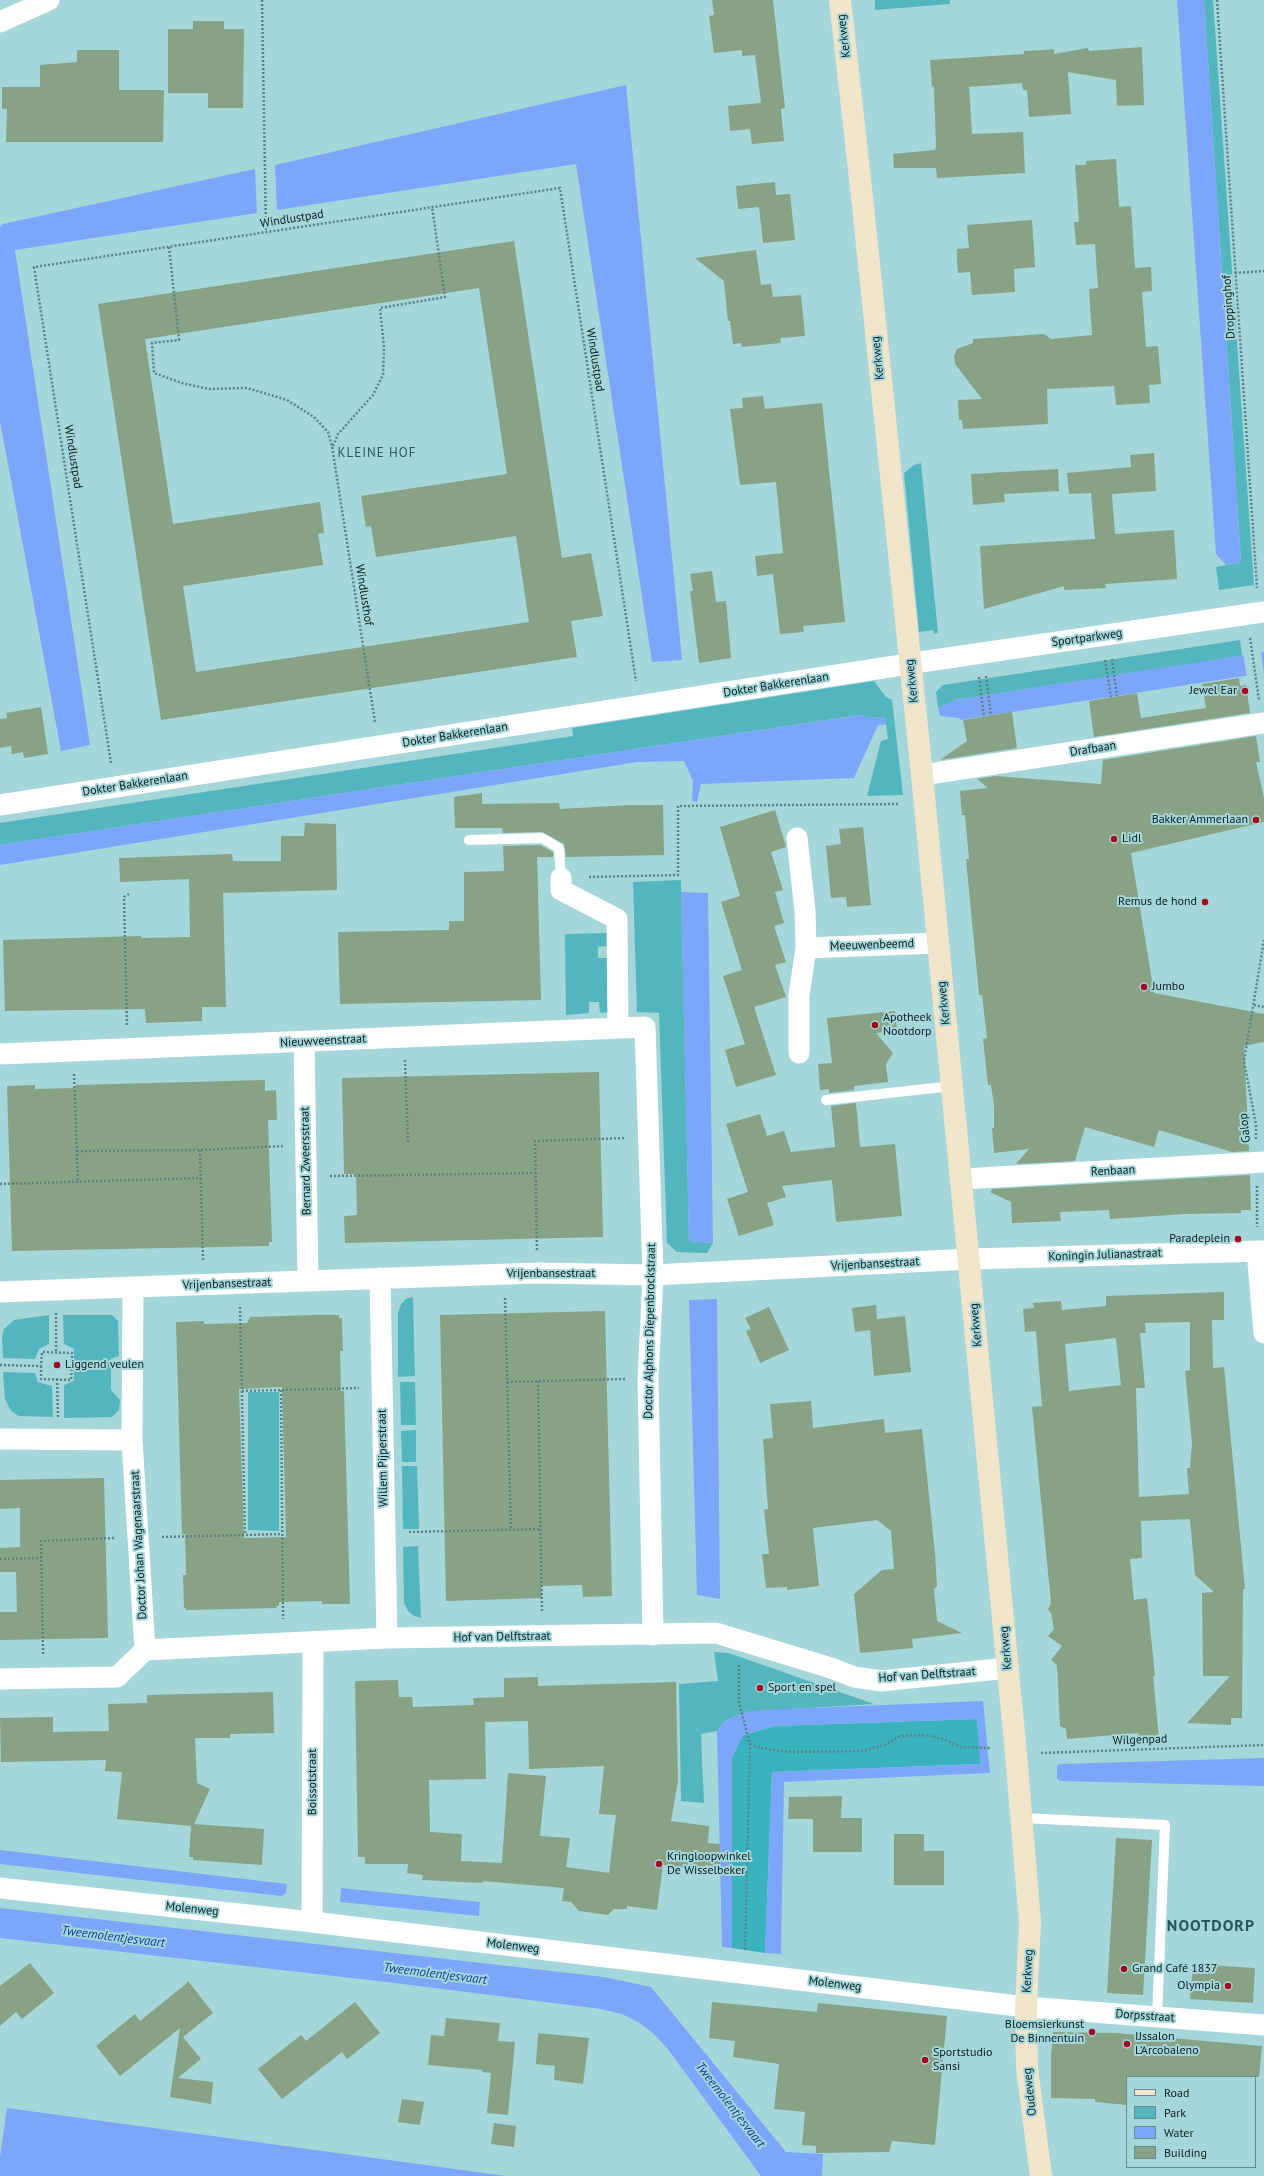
<!DOCTYPE html>
<meta charset="utf-8">
<style>
body{margin:0}
#map{position:relative;width:1264px;height:2176px;overflow:hidden;background:#a5d6da;font-family:"PT Sans",sans-serif}
canvas{display:block}
.legend{position:absolute;left:1126px;top:2076px;width:130px;height:92px;box-sizing:border-box;background:#a5d6da;border:1px solid #678c90;margin:0;padding:5px 7px;list-style:none;font-size:12px;color:#0a1e20}
.legend li{display:flex;align-items:center;gap:8px;height:20px}
.legend b{width:20px;border:1px solid #678c90}
</style>
<div id="map">
<canvas width="1264" height="2176"></canvas>
<ul class="legend">
<li><b style="height:5px;background:#f0e4cb"></b>Road</li>
<li><b style="height:11px;background:#53b6bf"></b>Park</li>
<li><b style="height:11px;background:#7ca6fa"></b>Water</li>
<li><b style="height:11px;background:#87a285"></b>Building</li>
</ul>
</div>
<script>
const ctx = document.querySelector('canvas').getContext('2d');
ctx.lineJoin = 'round';
function paint(path, color) { ctx.fillStyle = color; ctx.fill(path, 'evenodd'); }
const poly = rows => new Path2D(rows.map(r => 'M' + r).join(''));
function strokePath(path, color, width, dash) { ctx.strokeStyle = color; ctx.lineWidth = width; ctx.lineCap = dash ? 'butt' : 'round'; ctx.setLineDash(dash || []); ctx.stroke(path); }
function label(font, color, halo, rows, align = 'center') {
  ctx.font = font + ' "PT Sans",sans-serif'; ctx.lineWidth = 4; ctx.setLineDash([]); ctx.textBaseline = 'middle'; ctx.strokeStyle = halo; ctx.fillStyle = color; for (const [text, x, y, turn = 0] of rows) {
    ctx.save(); ctx.translate(x, y); ctx.rotate((+turn || 0) * Math.PI / 180); ctx.textAlign = isNaN(turn) ? turn : align; if (halo) ctx.strokeText(text, 0, 0); ctx.fillText(text, 0, 0); ctx.restore();
  }
}
paint(poly([
 [875,0,950,0,950,4,875,10],
 [1204,0,1213,0,1254,585,1219,590,1216,567,1241,562],
 [921,463,938,633,934,634,933,630,919,632,904,473,914,465],
 [1240,640,1242,656,955,700,938,708,936,692,943,685],
 [874,681,886,697,892,700,903,795,867,796,881,741,888,739,885,717,871,718,860,715,0,845,0,823,573,736,572,728],
 [681,880,689,1241,713,1243,707,1253,677,1252,667,1243,659,1013,637,1012,633,882],
 [607,933,607,946,598,947,598,958,609,958,612,1012,600,1013,599,1002,589,1002,589,1013,566,1015,565,934],
 [413,1297,415,1376,398,1377,398,1313,401,1304,406,1299],
 [49,1315,49,1344,39,1349,35,1359,3,1358,2,1337,4,1329,14,1320],
 [63,1315,112,1315,118,1321,119,1356,111,1359,111,1390,120,1400,119,1410,112,1417,64,1418,64,1385,74,1381,74,1349,64,1344],
 [3,1372,35,1373,38,1382,52,1386,53,1417,19,1416,11,1411,5,1399],
 [400,1382,415,1382,416,1425,401,1425],
 [248,1392,279,1392,279,1531,248,1530],
 [416,1430,416,1462,402,1462,401,1431],
 [402,1466,417,1466,419,1529,403,1529],
 [418,1546,421,1618,414,1616,408,1611,404,1603,403,1547],
 [714,1652,728,1653,746,1659,874,1704,746,1712,725,1721,717,1731,701,1734,704,1803,681,1801,679,1684,718,1681]
]), '#53b6bf');
paint(poly([
 [977,1719,981,1764,772,1772,765,1953,732,1948,732,1758,743,1735,775,1726]
]), '#39b2bd');
paint(poly([
 [1177,0,1204,0,1241,562,1226,565,1216,554],
 [626,85,682,660,652,662,576,164,277,210,275,165],
 [255,169,257,213,15,250,90,745,61,751,0,421,0,227,3,224],
 [1264,652,1264,673,960,720,959,718,940,716,938,708,955,700],
 [861,715,871,718,885,717,886,724,878,725,854,778,701,784,697,802,692,801,693,781,684,761,637,762,0,865,0,845],
 [681,892,708,893,713,1243,689,1241],
 [717,1299,720,1599,697,1595,689,1300],
 [983,1701,990,1773,784,1782,781,1954,765,1953,772,1772,980,1764,977,1719,775,1726,743,1735,732,1758,732,1948,722,1947,717,1731,725,1721,746,1712,760,1710],
 [1264,1758,1264,1786,1060,1781,1057,1779,1057,1766,1060,1764],
 [0,1850,287,1884,286,1893,281,1896,0,1864],
 [341,1888,480,1902,479,1916,340,1902],
 [0,1908,604,1977,651,1987,786,2152,823,2154,822,2176,761,2176,667,2048,653,2033,638,2022,622,2014,601,2009,387,1982,0,1938],
 [7,2108,506,2176,0,2176,0,2157]
]), '#7ca6fa');
paint(poly([
 [1261,650,1264,675,1247,677,1243,653]
]), '#a5d6da');
paint(poly([
 [712,0,773,0,785,108,781,109,784,141,752,144,750,129,730,131,728,106,761,103,755,55,742,56,742,50,714,53,709,16,714,15],
 [193,21,224,21,224,29,244,29,243,108,208,108,208,93,168,93,168,29,193,29],
 [1142,47,1144,105,1117,106,1116,80,1068,72,1071,114,1029,117,1027,90,1023,90,1022,83,969,87,972,134,1023,132,1025,173,937,178,936,168,894,168,893,154,935,150,936,147,934,86,932,87,930,60,1024,54,1024,51,1043,50,1054,49,1054,54,1088,48,1089,51],
 [77,50,119,50,119,90,164,90,163,142,6,142,7,109,2,109,2,87,40,87,40,65,77,62],
 [1116,159,1119,207,1131,206,1135,268,1151,267,1152,291,1142,292,1146,347,1158,346,1161,384,1149,385,1150,403,1116,405,1114,386,1047,389,1048,424,963,429,962,420,959,420,958,400,982,399,955,364,954,356,957,349,973,343,973,339,1044,334,1051,339,1092,335,1089,289,1098,288,1095,244,1076,245,1074,222,1079,222,1075,165,1086,165,1086,161],
 [775,182,776,195,790,194,795,240,763,243,759,207,738,209,736,186],
 [1032,220,1035,267,1014,269,1015,292,972,295,970,272,958,273,957,261,957,249,969,248,967,225],
 [514,241,562,558,591,553,603,616,571,621,577,657,161,720,98,304],
 [479,288,507,474,361,496,366,527,371,526,376,557,516,536,529,622,196,672,183,586,323,565,318,534,324,533,320,502,173,524,145,339],
 [756,250,761,285,771,284,773,297,801,295,805,336,780,338,781,343,742,347,741,343,733,344,730,321,728,321,724,281,695,258],
 [763,396,765,409,822,403,845,622,803,626,804,632,780,634,773,574,757,576,755,556,783,553,776,482,740,485,730,409,743,408,742,398],
 [1154,453,1156,491,1112,494,1115,534,1174,530,1177,579,1105,584,1106,588,1064,590,1064,586,984,609,980,546,1095,539,1091,493,1069,494,1067,473,1131,467,1130,455],
 [1058,469,1059,491,1004,494,1005,502,973,505,971,474],
 [712,571,716,602,726,601,731,658,699,663,690,591,693,591,690,574],
 [1239,678,1240,686,1246,685,1250,713,1094,737,1089,701,1137,693,1141,718,1192,710,1206,708,1202,684],
 [41,707,48,754,24,758,23,752,12,754,11,746,0,748,0,719,7,718,6,713],
 [1012,712,1017,748,940,760,967,741,963,720],
 [1256,736,1260,762,1256,762,1264,798,1264,822,1131,853,1154,993,1264,1014,1264,1042,1244,1046,1249,1151,1232,1152,1159,1130,1154,1147,1085,1127,1075,1161,1016,1164,1029,1149,994,1153,992,1128,994,1128,994,1106,991,1085,988,1085,983,1039,987,1038,982,995,979,995,977,973,966,859,969,859,965,815,962,815,960,791,988,788,977,779,995,776,1101,784,1103,760],
 [482,793,482,804,559,803,560,809,631,805,663,805,664,855,566,857,564,844,542,832,503,833,502,828,455,828,454,797],
 [775,810,786,847,771,852,783,890,775,892,784,923,774,926,786,962,775,965,786,997,754,1007,776,1075,736,1087,725,1050,745,1044,723,976,742,970,721,902,740,896,720,827],
 [305,823,336,824,337,890,223,893,226,1007,202,1007,202,1021,146,1023,145,1009,5,1011,3,940,141,936,141,938,190,937,189,879,120,882,119,858,232,854,233,861,281,861,281,836,304,836],
 [863,827,871,905,847,907,846,897,831,898,826,846,841,844,839,829],
 [540,845,553,852,553,857,537,857,541,1000,340,1004,338,932,449,930,449,921,464,921,464,872,504,871,503,846],
 [895,1011,897,1030,876,1033,893,1053,886,1064,888,1082,854,1086,854,1090,829,1093,829,1089,820,1090,818,1064,832,1063,827,1018],
 [599,1072,603,1237,345,1243,344,1216,357,1215,356,1174,344,1174,342,1078],
 [265,1080,265,1091,276,1090,277,1120,268,1120,272,1242,269,1242,269,1246,12,1251,7,1086,35,1085,35,1089,76,1088,76,1085],
 [856,1103,860,1147,895,1144,902,1216,836,1222,832,1180,782,1186,786,1197,767,1203,774,1225,739,1236,727,1199,748,1192,726,1124,760,1114,767,1136,784,1131,791,1152,835,1147,831,1106],
 [1250,1175,1251,1210,1241,1210,1241,1213,1184,1214,1110,1219,1109,1210,1060,1212,1061,1221,1012,1223,1011,1202,990,1192,993,1189],
 [1224,1292,1224,1320,1212,1320,1213,1368,1224,1367,1245,1589,1243,1589,1242,1718,1231,1718,1231,1725,1187,1723,1230,1676,1203,1676,1202,1593,1214,1592,1195,1575,1190,1519,1141,1521,1142,1558,1130,1559,1134,1600,1147,1598,1155,1676,1153,1676,1159,1738,1139,1738,1138,1733,1067,1739,1066,1729,1060,1726,1057,1665,1051,1660,1062,1646,1048,1636,1054,1629,1051,1613,1048,1609,1051,1603,1032,1407,1042,1406,1036,1331,1025,1332,1023,1309,1034,1308,1033,1303,1061,1301,1062,1310,1106,1306,1106,1296],
 [1190,1322,1190,1370,1185,1371,1192,1443,1190,1468,1187,1468,1189,1494,1139,1497,1136,1388,1145,1388,1140,1333,1146,1333,1145,1323],
 [1116,1338,1121,1385,1069,1391,1065,1344],
 [876,1305,877,1319,905,1316,911,1372,874,1376,870,1330,855,1332,852,1308],
 [769,1307,789,1350,760,1363,746,1331,751,1329,745,1318],
 [605,1311,612,1596,583,1597,582,1585,541,1586,542,1598,446,1601,440,1315],
 [315,1315,339,1315,339,1318,342,1318,343,1351,340,1351,341,1391,344,1391,350,1604,322,1604,322,1601,279,1602,279,1606,276,1606,277,1608,186,1610,186,1608,184,1608,183,1575,186,1575,185,1534,182,1534,176,1322,204,1321,204,1324,247,1323,250,1317],
 [282,1387,286,1537,244,1538,239,1389],
 [811,1401,813,1428,884,1419,885,1433,922,1429,935,1553,937,1586,934,1589,937,1621,962,1633,912,1639,913,1648,860,1653,854,1594,882,1570,894,1569,891,1531,877,1520,813,1528,819,1586,787,1590,787,1587,766,1588,762,1554,769,1554,764,1510,768,1509,763,1439,773,1438,770,1404],
 [104,1478,108,1638,0,1640,0,1612,17,1612,16,1572,0,1572,0,1548,20,1547,20,1508,0,1509,0,1480],
 [538,1677,538,1686,676,1682,678,1781,671,1821,709,1826,708,1843,720,1844,720,1867,705,1865,705,1869,663,1865,657,1910,627,1906,627,1909,614,1909,608,1915,579,1911,571,1902,562,1901,564,1888,483,1881,483,1883,422,1880,423,1875,407,1873,408,1864,365,1864,365,1857,358,1857,355,1681,398,1680,399,1697,412,1697,413,1707,474,1705,473,1698,504,1697,504,1678],
 [528,1721,529,1769,604,1766,599,1814,616,1815,609,1873,566,1867,570,1838,540,1836,546,1776,508,1773,502,1863,461,1861,462,1834,430,1832,429,1780,486,1779,485,1722],
 [273,1692,274,1733,230,1734,230,1738,195,1738,197,1783,210,1789,194,1824,264,1829,262,1865,193,1860,193,1857,189,1857,191,1826,117,1819,122,1772,105,1771,106,1760,1,1762,0,1718,53,1717,53,1732,109,1731,108,1704,147,1703,147,1695],
 [842,1796,841,1818,862,1818,862,1852,813,1852,813,1819,788,1819,789,1797],
 [894,1834,924,1834,924,1851,944,1851,944,1885,894,1885],
 [1116,1838,1152,1840,1143,1995,1107,1993],
 [30,1963,54,1993,22,2019,16,2012,0,2026,0,1986],
 [1193,1964,1255,1968,1253,2003,1190,1999],
 [188,1981,213,2013,183,2037,201,2059,178,2078,213,2082,211,2104,170,2097,180,2028,120,2076,96,2046,135,2014,140,2021,187,1983],
 [355,2002,380,2033,347,2059,342,2052,282,2099,258,2069,301,2035,306,2041],
 [712,2002,817,2012,818,2003,947,2016,935,2145,892,2141,889,2152,816,2153,816,2146,802,2145,805,2112,774,2109,779,2064,733,2057,735,2041,709,2038],
 [446,2018,500,2023,498,2041,515,2042,508,2115,487,2113,491,2073,482,2072,483,2070,428,2065,431,2035,444,2036],
 [1053,2032,1116,2033,1262,2046,1259,2077,1127,2077,1127,2105,1095,2102,1095,2099,1051,2098,1051,2056],
 [538,2033,589,2038,583,2084,554,2080,555,2066,536,2064],
 [402,2099,424,2102,420,2125,398,2122],
 [494,2123,516,2126,514,2147,491,2144]
]), '#87a285');
strokePath(poly([
 [262,0,266,232],
 [1217,0,1257,588],
 [169,247,179,340,152,343,154,373,182,383,209,389,247,388,287,400,314,417,328,432,332,446,375,722],
 [1235,273,1264,271],
 [333,446,338,434,373,395,383,375,384,347,380,308,445,297,432,207],
 [1250,638,1259,700],
 [1112,659,1117,696],
 [1105,660,1111,697],
 [986,676,991,716],
 [979,677,984,717],
 [111,763,34,267,560,188,636,681],
 [589,877,678,875,678,806,900,804],
 [1254,1005,1264,1007],
 [127,1025,124,897,129,894],
 [405,1060,408,1143],
 [74,1074,78,1182],
 [1256,1139,1256,1125,1244,1061,1264,940],
 [200,1150,203,1260],
 [77,1151,200,1150,283,1146],
 [330,1176,536,1173],
 [0,1184,201,1178],
 [1257,1186,1257,1227],
 [537,1250,535,1141,625,1138],
 [505,1298,511,1529],
 [240,1307,245,1535],
 [56,1313,56,1353],
 [0,1365,41,1366,42,1352,72,1353,72,1364,110,1364],
 [41,1366,41,1379,71,1380,72,1364],
 [57,1379,58,1417],
 [538,1381,542,1612],
 [507,1382,625,1379],
 [281,1390,283,1619],
 [242,1391,359,1388],
 [409,1532,541,1529],
 [162,1537,282,1534],
 [0,1559,41,1558],
 [43,1654,41,1541,115,1538],
 [739,1665,739,1702,750,1744,745,1951],
 [750,1744,761,1748,790,1752,862,1751,885,1745,900,1736,925,1735,943,1739,961,1747,990,1748],
 [1041,1753,1264,1745]
]), '#5d8184', 2.5, [2, 2]);
strokePath(poly([
 [469,840,542,838,559,848,561,878],
 [826,1100,952,1086],
 [1022,1818,1165,1825,1157,2017]
]), '#fff', 10);
strokePath(poly([
 [0,22,49,0],
 [922,775,1264,723],
 [0,805,934,660,1264,612],
 [797,838,805,911,806,948,799,995,799,1053],
 [561,878,561,890,617,919,618,1028],
 [806,948,938,943],
 [304,1042,308,1281],
 [0,1054,645,1027,653,1275,648,1379,653,1635],
 [962,1179,1264,1162],
 [1257,1251,1264,1333],
 [380,1278,387,1638],
 [133,1287,538,1273,653,1275,970,1259,1264,1251],
 [0,1292,133,1287,132,1440,145,1650],
 [0,1439,132,1440],
 [0,1679,117,1677,145,1650,387,1638,716,1633,831,1668,854,1677,881,1681,1008,1668],
 [0,1888,312,1922,1026,2007,1264,2025],
 [312,1922,313,1642]
]), '#fff', 21);
strokePath(poly([
 [840,0,863,206,922,775,1016,1754,1030,1922,1026,2007,1027,2068,1041,2176]
]), '#f0e4cb', 22);
for (const [x, y, r, color] of [
 [1245,691,4,"#a3061f"],
 [1256,820,4,"#a3061f"],
 [1114,839,4,"#a3061f"],
 [1205,902,4,"#a3061f"],
 [1144,987,4,"#a3061f"],
 [875,1025,4,"#a3061f"],
 [1238,1239,4,"#a3061f"],
 [57,1365,4,"#a3061f"],
 [760,1688,4,"#a3061f"],
 [659,1864,4,"#a3061f"],
 [1124,1969,4,"#a3061f"],
 [1228,1986,4,"#a3061f"],
 [1092,2032,4,"#a3061f"],
 [1127,2044,4,"#a3061f"],
 [925,2060,4,"#a3061f"]
]) { const dot = new Path2D(); dot.arc(x, y, r, 0, 2 * Math.PI); ctx.fillStyle = color; ctx.fill(dot); strokePath(dot, '#a5d6da', 1.5); }
label('12px', '#0a1e20', '#a5d6da', [
 ["Kerkweg",844,36,-97],
 ["Windlustpad",292,219,-9],
 ["Droppinghof",1229,307,-94],
 ["Kerkweg",878,358,-96],
 ["Windlustpad",595,360,81],
 ["Windlustpad",73,457,81],
 ["Windlusthof",364,595,81],
 ["Sportparkweg",1087,638,-8],
 ["Kerkweg",912,681,-96],
 ["Dokter Bakkerenlaan",776,685,-9],
 ["Dokter Bakkerenlaan",455,735,-9],
 ["Drafbaan",1093,749,-9],
 ["Dokter Bakkerenlaan",135,784,-9],
 ["Meeuwenbeemd",872,945,-2],
 ["Kerkweg",944,1003,-96],
 ["Nieuwveenstraat",323,1041,-3],
 ["Galop",1245,1128,-96],
 ["Bernard Zweersstraat",306,1161,-91],
 ["Renbaan",1113,1171,-3],
 ["Koningin Julianastraat",1105,1255,-2],
 ["Vrijenbansestraat",875,1264,-3],
 ["Vrijenbansestraat",551,1274],
 ["Vrijenbansestraat",227,1284,-2],
 ["Kerkweg",976,1325,-95],
 ["Doctor Alphons Diepenbrockstraat",650,1331,-89],
 ["Willem Pijperstraat",383,1458,-91],
 ["Doctor Johan Wagenaarstraat",139,1545,-93],
 ["Hof van Delftstraat",502,1637,-1],
 ["Kerkweg",1006,1648,-95],
 ["Hof van Delftstraat",927,1675,-4],
 ["Wilgenpad",1140,1740,-2],
 ["Boissotstraat",313,1782,-90],
 ["Molenweg",192,1909,6],
 ["Molenweg",513,1946,7],
 ["Kerkweg",1028,1971,-87],
 ["Molenweg",835,1984,7],
 ["Dorpsstraat",1145,2016,4],
 ["Oudeweg",1030,2092,-96]
]);
label('12px', '#0a1e20', '#a5d6da', [
 ["Jewel Ear",1237,691,"right"],
 ["Bakker Ammerlaan",1248,820,"right"],
 ["Lidl",1122,839],
 ["Remus de hond",1197,902,"right"],
 ["Jumbo",1152,987],
 ["Apotheek",883,1018],
 ["Nootdorp",883,1032],
 ["Paradeplein",1230,1239,"right"],
 ["Liggend veulen",65,1365],
 ["Sport en spel",768,1688],
 ["Kringloopwinkel",667,1857],
 ["De Wisselbeker",667,1871],
 ["Grand Café 1837",1132,1969],
 ["Olympia",1220,1986,"right"],
 ["Bloemsierkunst",1084,2025,"right"],
 ["De Binnentuin",1084,2039,"right"],
 ["IJssalon",1135,2037],
 ["L'Arcobaleno",1135,2051],
 ["Sportstudio",933,2053],
 ["Sansi",933,2067]
], 'left');
ctx.letterSpacing = '1px';
label('13px', '#29575b', '#a5d6da', [
 ["KLEINE HOF",377,453]
]);
ctx.letterSpacing = '0px';
label('italic 13px', '#153d9b', '#a5d6da', [
 ["Tweemolentjesvaart",113,1937,7],
 ["Tweemolentjesvaart",435,1974,7],
 ["Tweemolentjesvaart",730,2105,52]
]);
ctx.letterSpacing = '1px';
label('bold 16px', '#29575b', '#a5d6da', [
 ["NOOTDORP",1211,1926]
]);
ctx.letterSpacing = '0px';
</script>
